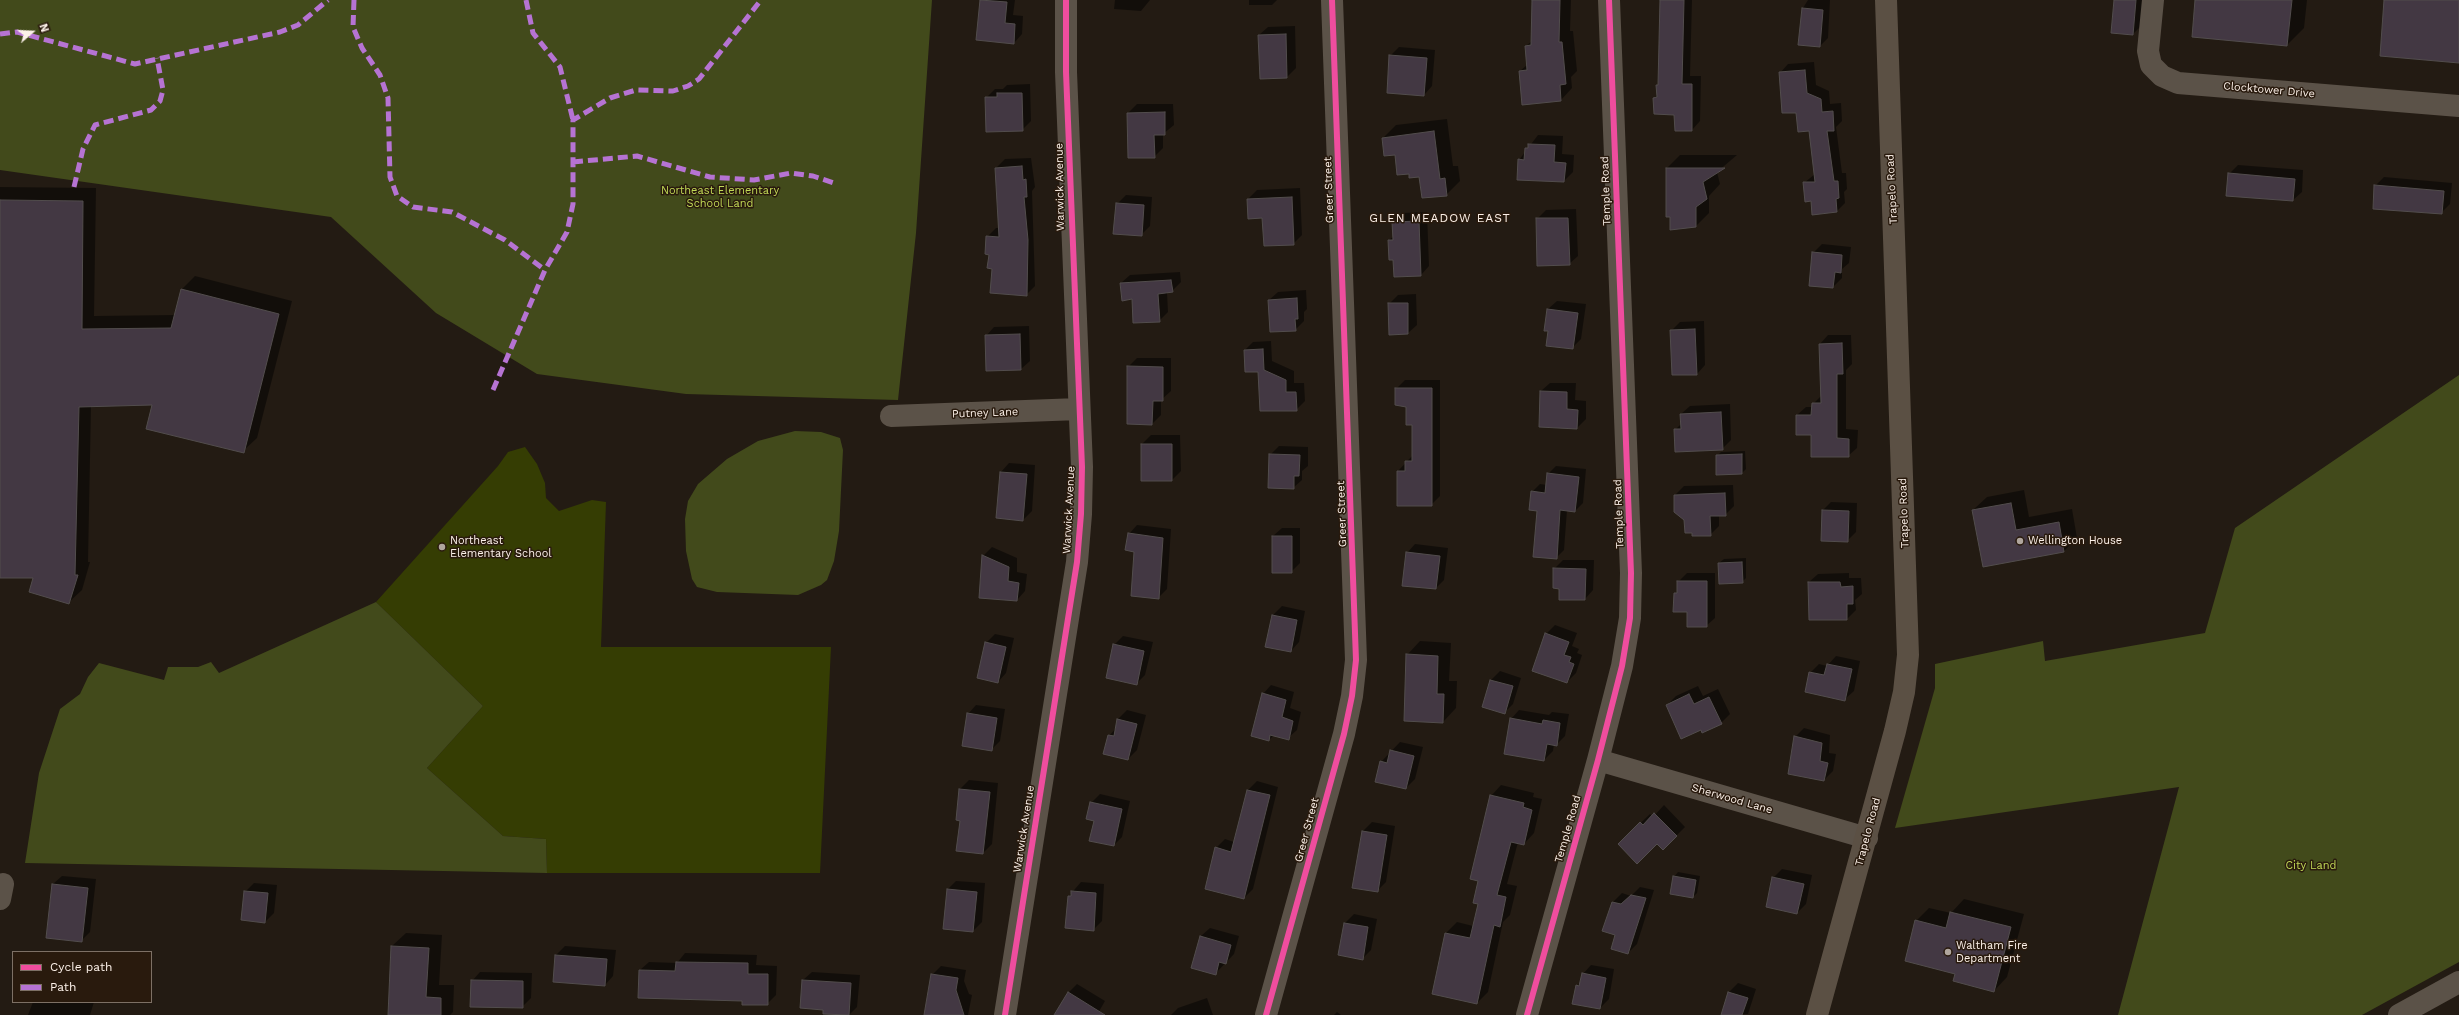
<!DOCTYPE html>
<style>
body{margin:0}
#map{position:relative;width:2459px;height:1015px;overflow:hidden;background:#231b13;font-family:"Work Sans",sans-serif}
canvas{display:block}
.legend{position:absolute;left:12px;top:951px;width:140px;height:52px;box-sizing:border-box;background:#291a0d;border:1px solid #7d7065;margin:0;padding:5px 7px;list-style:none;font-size:12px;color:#fcf1e9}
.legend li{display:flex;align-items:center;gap:8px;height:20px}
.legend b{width:20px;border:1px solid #7d7065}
.north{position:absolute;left:12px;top:12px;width:40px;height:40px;-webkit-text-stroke:3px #291a0d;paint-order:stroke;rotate:71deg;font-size:11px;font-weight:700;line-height:16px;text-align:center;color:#fcf1e9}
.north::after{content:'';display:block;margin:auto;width:14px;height:18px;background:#fcf1e9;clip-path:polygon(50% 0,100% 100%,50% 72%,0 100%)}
</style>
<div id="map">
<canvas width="2459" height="1015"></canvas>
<ul class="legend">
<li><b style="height:5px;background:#ef4d9e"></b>Cycle path</li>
<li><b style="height:5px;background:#b673d3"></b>Path</li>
</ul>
<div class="north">N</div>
</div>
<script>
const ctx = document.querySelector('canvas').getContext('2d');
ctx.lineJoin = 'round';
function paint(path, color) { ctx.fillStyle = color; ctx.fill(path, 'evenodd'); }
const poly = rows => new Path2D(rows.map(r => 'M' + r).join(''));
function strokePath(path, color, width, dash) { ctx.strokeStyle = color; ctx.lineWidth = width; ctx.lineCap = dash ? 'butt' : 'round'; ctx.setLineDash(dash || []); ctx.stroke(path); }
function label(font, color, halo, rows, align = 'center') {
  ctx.font = font + ' "Work Sans",sans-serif'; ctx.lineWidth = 3; ctx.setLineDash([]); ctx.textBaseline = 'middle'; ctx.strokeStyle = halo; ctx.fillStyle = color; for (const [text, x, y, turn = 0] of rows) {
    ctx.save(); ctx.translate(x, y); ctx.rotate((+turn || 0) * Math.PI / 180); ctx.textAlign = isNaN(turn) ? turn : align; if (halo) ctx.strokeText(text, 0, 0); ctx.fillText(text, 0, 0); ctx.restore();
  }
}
paint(poly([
 [525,447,537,464,545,483,546,498,559,511,592,500,606,502,601,647,831,647,820,873,547,873,546,839,503,836,427,768,483,706,376,602,498,466,508,452]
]), '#353d03');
paint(poly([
 [0,0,932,0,916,233,898,400,686,394,537,374,436,313,331,217,0,170],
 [2459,375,2459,962,2362,1015,2118,1015,2179,787,1895,828,1935,688,1935,664,2043,641,2045,661,2205,633,2235,528],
 [795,431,821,432,840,438,843,450,839,531,834,561,827,580,821,585,798,595,717,592,697,587,692,579,686,551,685,519,688,501,698,484,727,459,758,441],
 [376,602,483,706,427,768,503,836,546,839,547,873,25,863,39,773,60,709,80,694,88,677,99,663,164,680,168,667,198,667,211,662,219,673]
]), '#424a1b');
paint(poly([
 [981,0,1015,0,1013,15,1023,16,1022,34,1014,43,977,39],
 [1115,0,1150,0,1141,11,1114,9],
 [1249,0,1277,0,1272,5,1249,5],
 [1533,0,1571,0,1570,31,1573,31,1577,71,1571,77,1572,88,1561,100,1520,71,1528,64,1526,46,1532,41],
 [1661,0,1692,0,1690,76,1701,76,1700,121,1692,130,1654,98,1658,94,1657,86,1659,84],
 [1808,0,1830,0,1828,38,1820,46,1803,8],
 [2115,0,2144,0,2142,25,2133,34],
 [2196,0,2307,0,2304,28,2287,45],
 [1295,26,1296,68,1287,77,1261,78,1259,35,1268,27],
 [1399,47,1435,50,1432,86,1424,95,1390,56],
 [1814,62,1816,85,1829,91,1830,104,1841,103,1842,121,1836,127,1842,173,1846,173,1847,189,1844,192,1845,203,1837,211,1812,200,1804,183,1815,174,1810,130,1797,112,1780,73,1788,64],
 [1030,84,1031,121,1022,130,986,98,995,89,1003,89,1007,85],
 [1137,104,1173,104,1174,125,1163,134,1163,148,1154,157,1128,113],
 [1447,119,1453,166,1458,166,1460,181,1446,195,1420,176,1409,173,1383,138,1396,125],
 [1538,135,1563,136,1562,154,1574,155,1573,172,1564,181,1519,160],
 [1680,155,1737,155,1717,172,1720,184,1709,196,1709,213,1696,226,1671,216,1667,168],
 [1031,158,1035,187,1032,191,1035,286,1026,295,993,268,987,237,996,228,999,228,996,168,1005,159],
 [2238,165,2303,170,2302,192,2293,200,2229,174],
 [2384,177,2452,183,2450,204,2441,213,2375,186],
 [0,187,96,188,94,316,175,315,182,289,195,276,292,301,257,438,243,451,153,404,91,406,88,562,90,562,82,590,68,603,35,577,0,577],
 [1300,188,1302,235,1293,244,1248,199,1257,190],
 [1126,195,1152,197,1150,226,1141,235,1117,204],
 [1576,209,1578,256,1569,264,1537,219,1546,210],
 [1427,212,1429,266,1421,275,1394,259,1389,240,1394,236,1393,222,1402,213],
 [1822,244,1851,247,1849,263,1842,269,1842,278,1833,287,1813,253],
 [1180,272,1181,282,1172,291,1167,292,1168,312,1159,321,1132,298,1121,283,1130,275],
 [1306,290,1307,309,1304,312,1304,321,1295,330,1269,300,1278,292],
 [1416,294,1417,325,1408,333,1389,304,1398,295],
 [1557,301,1586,304,1581,339,1572,348,1549,330,1548,309],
 [1704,321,1705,365,1697,374,1671,331,1680,322],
 [1029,326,1030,361,1021,369,986,336,994,327],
 [1828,335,1851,335,1852,364,1846,370,1846,429,1858,430,1857,448,1848,456,1812,434,1797,415,1806,407,1813,407,1813,404,1822,395,1820,344],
 [1271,341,1272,361,1294,371,1294,383,1304,383,1305,401,1296,410,1259,371,1245,350,1253,342],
 [1137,358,1171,358,1171,391,1161,400,1161,415,1152,424,1128,367],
 [1405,380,1440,380,1440,496,1431,505,1398,471,1413,455,1413,424,1407,406,1396,389],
 [1550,383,1576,383,1575,400,1586,401,1586,419,1577,428,1541,391],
 [1730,404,1731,440,1722,449,1675,430,1681,424,1681,414,1690,406],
 [1151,435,1180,435,1181,471,1172,480,1142,480,1142,444],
 [1279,446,1308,447,1308,466,1302,471,1302,480,1293,488,1270,455],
 [1745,451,1746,469,1742,473,1717,456,1721,452],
 [1009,463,1035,465,1032,511,1023,520,1001,472],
 [1556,466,1586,469,1583,503,1575,511,1567,510,1564,550,1556,558,1532,492,1540,484,1547,485,1548,474],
 [1733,485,1734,506,1725,515,1719,515,1719,526,1710,535,1693,532,1685,519,1675,495,1684,486],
 [2024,490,2029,517,2072,509,2077,538,2064,551,1984,566,1973,510,1987,497],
 [1831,502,1857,503,1856,532,1847,541,1822,511],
 [1137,525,1171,529,1167,589,1158,598,1129,534],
 [1282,528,1300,528,1300,563,1291,572,1273,536],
 [1415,544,1448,548,1444,580,1436,588,1407,553],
 [992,547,1017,558,1017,572,1027,574,1025,591,1017,600,983,556],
 [1746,558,1746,578,1742,582,1719,563,1724,559],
 [1563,560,1594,560,1593,590,1585,599,1560,588,1554,569],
 [1687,573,1715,573,1715,618,1706,626,1688,611,1675,594,1678,590,1678,582],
 [1849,573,1849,578,1861,578,1862,594,1855,600,1856,610,1847,619,1809,582,1818,574],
 [1282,606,1305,611,1299,642,1291,651,1273,615],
 [1555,625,1577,633,1572,646,1579,649,1577,653,1582,655,1576,673,1567,682,1546,634],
 [995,634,1014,638,1006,673,998,682,986,643],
 [1123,636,1153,642,1145,675,1136,684,1114,645],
 [1420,641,1451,643,1449,681,1457,681,1456,708,1443,722,1407,655],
 [1836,656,1860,661,1854,691,1845,699,1810,673,1819,664,1827,666],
 [1500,671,1521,678,1513,704,1505,712,1484,706,1491,680],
 [1271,685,1294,692,1290,708,1301,712,1297,730,1288,738,1274,735,1269,740,1263,694],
 [1698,686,1703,696,1718,689,1730,714,1721,723,1701,729,1667,705,1676,696],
 [976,705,1005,709,1000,741,991,750,968,714],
 [1127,710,1146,715,1137,750,1128,759,1109,736,1116,728,1118,719],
 [1519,710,1549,715,1552,712,1569,714,1565,736,1556,745,1554,744,1553,751,1544,760,1511,719],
 [1804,728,1830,735,1829,753,1836,754,1833,771,1824,780,1795,737],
 [1400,742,1423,747,1415,779,1406,788,1381,762],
 [969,780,998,783,992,844,983,853,961,820,960,789],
 [1257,781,1278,787,1253,889,1244,898,1216,848,1225,839,1234,842,1248,790],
 [1501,785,1534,793,1533,797,1542,799,1534,833,1524,844,1518,842,1507,884,1517,886,1510,915,1503,922,1488,992,1477,1003,1433,994,1446,933,1457,922,1473,926,1479,903,1479,880,1491,796],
 [1100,794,1130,801,1122,837,1114,845,1095,820,1091,803],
 [1664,805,1685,827,1663,849,1657,843,1619,844,1650,814,1653,817],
 [1372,822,1395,826,1386,882,1377,891,1353,887,1363,831],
 [1782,869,1812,875,1806,904,1797,913,1773,878],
 [1678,872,1700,876,1697,893,1693,897,1674,877],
 [62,876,96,879,90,932,81,941,53,884],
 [956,881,985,883,982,922,973,931,948,889],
 [1081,882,1104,884,1102,921,1093,930,1066,927,1069,896],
 [254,883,277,885,274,913,265,922,245,892],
 [1640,887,1654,890,1637,944,1628,953,1616,935,1604,930,1613,902,1622,893,1631,896],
 [1964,899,2024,914,2007,977,1994,991,1956,973,1916,921,1929,908,1951,913],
 [1354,914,1377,919,1371,950,1362,959,1345,923],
 [1210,928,1239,936,1234,954,1215,974,1201,936],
 [406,933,442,935,439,985,454,985,453,1012,450,1015,389,1015,392,946],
 [565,946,616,950,613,976,605,985,554,981,556,955],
 [685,953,757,955,756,965,777,966,776,995,767,1004,743,1000,640,970,649,962,677,963],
 [1591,965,1614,969,1609,999,1600,1008,1577,986,1581,981,1583,974],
 [941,966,966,970,964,981,969,994,972,995,968,1015,925,1015,932,975],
 [480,972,532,973,531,998,522,1007,472,981],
 [812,972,860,975,857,1007,849,1015,824,1013,824,1009,803,980],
 [1738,983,1756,989,1748,1014,1722,1015,1729,992],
 [1077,984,1105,1001,1097,1015,1056,1015,1068,993],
 [1207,998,1213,1015,1171,1015,1178,1008],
 [33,1002,94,1002,90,1015,28,1015],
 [1337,1012,1341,1015,1334,1015]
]), '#0007');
const building = poly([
 [980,0,1007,2,1005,23,1015,24,1014,44,976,40,980,0],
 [1532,0,1560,0,1559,42,1562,42,1566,84,1560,85,1561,101,1522,105,1519,71,1527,70,1525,46,1531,45,1532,0],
 [1660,0,1684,0,1682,84,1692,84,1692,131,1675,131,1674,115,1654,114,1653,98,1657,97,1656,85,1658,85,1660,0],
 [2114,0,2136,0,2133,35,2111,33,2114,0],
 [2195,0,2292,0,2287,46,2192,37,2195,0],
 [2384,0,2459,0,2459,63,2380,56,2384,0],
 [1802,8,1823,10,1820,47,1798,45,1802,8],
 [1286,34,1287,78,1260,79,1258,35,1286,34],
 [1389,55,1427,58,1424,96,1387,93,1389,55],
 [1805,70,1807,93,1821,99,1822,112,1833,111,1834,131,1827,131,1834,181,1838,181,1839,198,1836,199,1837,212,1812,215,1811,201,1805,202,1803,182,1815,182,1809,131,1798,132,1796,113,1782,113,1779,72,1805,70],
 [997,93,1022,93,1023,131,986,132,985,97,997,97,997,93],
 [1165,112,1165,135,1154,135,1155,158,1128,158,1127,113,1165,112],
 [1434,131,1440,179,1445,178,1447,196,1422,198,1419,177,1409,178,1409,174,1397,175,1395,155,1384,156,1382,138,1434,131],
 [1528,144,1555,145,1554,162,1566,163,1564,182,1517,180,1518,159,1524,160,1525,148,1528,148,1528,144],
 [1022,166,1023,180,1026,179,1027,197,1024,197,1028,240,1027,296,990,293,992,269,987,268,989,255,985,254,986,236,999,237,995,168,1022,166],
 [1666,168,1725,168,1703,182,1707,199,1696,207,1696,227,1670,230,1670,217,1666,217,1666,168],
 [2228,173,2295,179,2293,201,2226,196,2228,173],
 [2374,185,2444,191,2442,214,2373,209,2374,185],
 [1292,197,1294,245,1264,246,1262,218,1248,219,1247,199,1292,197],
 [0,200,83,201,82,329,171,328,181,289,279,314,244,453,146,429,152,405,79,407,75,575,78,575,69,604,29,592,33,578,0,578,0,200],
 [1116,203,1144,205,1142,236,1113,234,1116,203],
 [1536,218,1568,218,1570,265,1537,266,1536,218],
 [1419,221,1421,276,1394,277,1393,260,1389,260,1388,240,1393,240,1392,222,1419,221],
 [1812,252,1842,255,1841,273,1835,272,1833,288,1809,286,1812,252],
 [1171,280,1173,292,1158,294,1160,322,1133,323,1132,299,1122,301,1120,283,1171,280],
 [1297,298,1298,319,1295,319,1296,331,1270,332,1268,300,1297,298],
 [1388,303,1408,303,1408,334,1389,335,1388,303],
 [1547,309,1578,313,1573,349,1546,346,1548,331,1544,331,1547,309],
 [1695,329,1697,375,1672,375,1670,330,1695,329],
 [1020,334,1021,370,986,371,985,335,1020,334],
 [1842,343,1843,374,1837,374,1837,438,1849,439,1849,457,1811,457,1811,435,1796,435,1796,415,1811,415,1812,403,1821,403,1819,344,1842,343],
 [1263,349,1264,370,1286,380,1286,392,1296,392,1297,411,1260,411,1258,372,1245,372,1244,350,1263,349],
 [1127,366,1163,367,1163,401,1153,401,1152,425,1127,424,1127,366],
 [1395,388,1432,388,1432,506,1397,506,1397,471,1405,471,1405,461,1412,461,1412,425,1406,425,1406,407,1395,405,1395,388],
 [1540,391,1567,392,1567,409,1578,410,1577,429,1539,427,1540,391],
 [1721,412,1723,450,1675,452,1674,429,1681,429,1680,414,1721,412],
 [1141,444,1172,444,1172,481,1141,481,1141,444],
 [1269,454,1300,455,1299,476,1294,476,1294,489,1268,488,1269,454],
 [1742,454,1742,474,1716,475,1716,455,1742,454],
 [1000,472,1027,474,1023,521,996,518,1000,472],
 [1547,473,1579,477,1575,512,1560,510,1557,559,1533,557,1537,511,1529,510,1531,491,1545,493,1547,473],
 [1725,493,1726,516,1710,516,1711,536,1692,536,1692,533,1685,533,1684,520,1674,512,1674,495,1725,493],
 [2011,503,2016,530,2059,522,2064,552,1983,567,1972,510,2011,503],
 [1822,510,1849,511,1848,542,1821,541,1822,510],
 [1128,533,1163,538,1159,599,1131,596,1134,552,1125,550,1128,533],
 [1272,536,1292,536,1292,573,1272,573,1272,536],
 [1406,552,1440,556,1436,589,1402,586,1406,552],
 [982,555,1009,567,1008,581,1019,583,1017,601,979,598,982,555],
 [1742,562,1743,583,1719,584,1718,563,1742,562],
 [1553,568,1586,569,1585,600,1559,600,1559,589,1553,588,1553,568],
 [1677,581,1707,581,1707,627,1687,627,1687,612,1673,612,1674,593,1677,593,1677,581],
 [1808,582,1840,582,1841,587,1853,586,1853,604,1847,604,1847,620,1809,620,1808,582],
 [1272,615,1297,620,1291,652,1265,647,1272,615],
 [1545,633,1569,642,1564,655,1571,657,1569,662,1574,664,1567,683,1532,671,1545,633],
 [985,642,1006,647,998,683,977,678,985,642],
 [1113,644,1144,651,1137,685,1106,678,1113,644],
 [1406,654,1438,656,1437,694,1444,694,1443,723,1404,721,1406,654],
 [1827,664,1852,669,1845,701,1805,692,1809,672,1824,675,1827,664],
 [1490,680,1513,686,1505,714,1482,707,1490,680],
 [1262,693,1286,700,1282,717,1293,721,1289,740,1270,735,1269,741,1251,736,1262,693],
 [1689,694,1694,704,1709,697,1722,724,1702,733,1701,730,1681,739,1666,705,1689,694],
 [967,713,997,718,992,751,962,746,967,713],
 [1510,718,1542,724,1543,720,1560,723,1557,746,1547,744,1544,761,1504,754,1510,718],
 [1117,719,1137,724,1128,760,1103,754,1108,735,1114,736,1117,719],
 [1794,736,1822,743,1820,761,1828,763,1824,781,1788,774,1794,736],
 [1390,750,1414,756,1406,789,1375,782,1380,761,1387,763,1390,750],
 [959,789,990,792,983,854,956,851,960,821,956,820,959,789],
 [1247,790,1270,795,1244,899,1205,889,1215,847,1231,852,1247,790],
 [1490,795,1524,803,1523,807,1532,810,1524,845,1511,842,1497,895,1506,897,1500,927,1494,925,1477,1004,1432,994,1445,933,1470,938,1478,904,1473,903,1478,881,1470,879,1490,795],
 [1090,802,1122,809,1114,846,1089,841,1094,821,1086,819,1090,802],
 [1654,813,1677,836,1663,850,1657,844,1637,864,1618,844,1640,822,1643,825,1654,813],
 [1362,831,1387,835,1378,892,1352,888,1362,831],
 [1673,876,1696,880,1693,898,1670,894,1673,876],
 [1772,877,1804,884,1797,914,1766,907,1772,877],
 [52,884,88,888,82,942,46,938,52,884],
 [947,889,977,892,973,932,943,929,947,889],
 [244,891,268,893,265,923,241,920,244,891],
 [1071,891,1096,893,1094,931,1065,928,1068,896,1071,896,1071,891],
 [1631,895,1646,898,1628,954,1611,949,1615,935,1602,931,1612,902,1621,904,1631,895],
 [1950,912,2011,927,1994,992,1953,981,1955,974,1905,961,1915,920,1946,928,1950,912],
 [1344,923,1368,927,1363,960,1338,955,1344,923],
 [1200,936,1231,945,1226,964,1219,962,1216,975,1191,968,1200,936],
 [391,946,429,948,426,997,441,998,441,1015,388,1015,391,946],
 [555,955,607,959,605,986,553,982,555,955],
 [676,962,748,963,748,974,768,974,768,1005,742,1005,742,1001,638,998,639,970,675,971,676,962],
 [1582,973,1606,978,1600,1009,1572,1004,1576,985,1579,986,1582,973],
 [931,974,958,978,956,990,964,1015,924,1015,931,974],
 [471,980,523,981,523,1008,470,1007,471,980],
 [802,980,851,983,849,1015,823,1014,823,1010,800,1008,802,980],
 [1068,992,1105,1015,1054,1015,1068,992],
 [1728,992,1748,998,1742,1015,1721,1015,1728,992]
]);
paint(building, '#433843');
strokePath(building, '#524d4d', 1);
strokePath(poly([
 [2153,0,2148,51,2151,65,2162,76,2178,83,2459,106],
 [891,416,1079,409],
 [1598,760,1867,838],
 [0,899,3,884],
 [1005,1015,1077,562,1081,514,1082,467,1066,72,1066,0],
 [1266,1015,1344,734,1352,696,1356,660,1332,0],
 [1527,1015,1598,760,1622,666,1630,618,1631,573,1609,0]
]), '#5b5248', 22);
strokePath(poly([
 [2399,1015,2459,982]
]), '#5b5248', 22);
strokePath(poly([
 [1817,1015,1895,731,1904,692,1908,655,1886,0]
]), '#5b5044', 22);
strokePath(poly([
 [354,0,353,27,362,48,380,75,388,98,390,177,397,196,413,207,452,212,505,240,545,270],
 [526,0,533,33,560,67,573,120],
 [0,34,17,32,135,64,280,32,298,25,328,0],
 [573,162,637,156,710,177,754,180,791,173,813,176,837,184],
 [74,187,83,149,95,125,151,110,160,101,163,90,157,58],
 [493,390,545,270,567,232,573,204,573,120,610,98,636,90,673,91,688,86,699,79,761,0]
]), '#b673d3', 5, [10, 5]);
strokePath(poly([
 [1005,1015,1077,562,1081,514,1082,467,1066,72,1066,0],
 [1266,1015,1344,734,1352,696,1356,660,1332,0],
 [1527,1015,1598,760,1622,666,1630,618,1631,573,1609,0]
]), '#ef4d9e', 6);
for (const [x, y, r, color] of [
 [2020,541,4,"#b0a69e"],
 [442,547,4,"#b0a69e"],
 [1948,952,4,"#b0a69e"]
]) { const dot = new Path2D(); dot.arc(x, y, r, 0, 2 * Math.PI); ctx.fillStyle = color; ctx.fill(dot); strokePath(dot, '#291a0d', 1.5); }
label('11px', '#fcf1e9', '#291a0d', [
 ["Clocktower Drive",2269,90,5],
 ["Warwick Avenue",1060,187,-91],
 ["Trapelo Road",1892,189,-93],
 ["Greer Street",1329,190,-92],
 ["Temple Road",1606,191,-92],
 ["Putney Lane",985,413,-2],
 ["Warwick Avenue",1069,510,-87],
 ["Trapelo Road",1904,513,-92],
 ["Greer Street",1342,514,-92],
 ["Temple Road",1619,514,-92],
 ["Sherwood Lane",1732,799,16],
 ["Warwick Avenue",1024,829,-81],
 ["Temple Road",1568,829,-74],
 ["Greer Street",1307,830,-75],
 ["Trapelo Road",1868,832,-75]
]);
label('11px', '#c1d956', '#291a0d', [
 ["Northeast Elementary",720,191],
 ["School Land",720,204],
 ["City Land",2311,866]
]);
label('11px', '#fcf1e9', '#291a0d', [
 ["Northeast",450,541],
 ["Elementary School",450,554],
 ["Wellington House",2028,541],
 ["Waltham Fire",1956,946],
 ["Department",1956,959]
], 'left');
ctx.letterSpacing = '1px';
label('12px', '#fcf1e9', '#291a0d', [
 ["GLEN MEADOW EAST",1440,218]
]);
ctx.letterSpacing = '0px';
</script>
